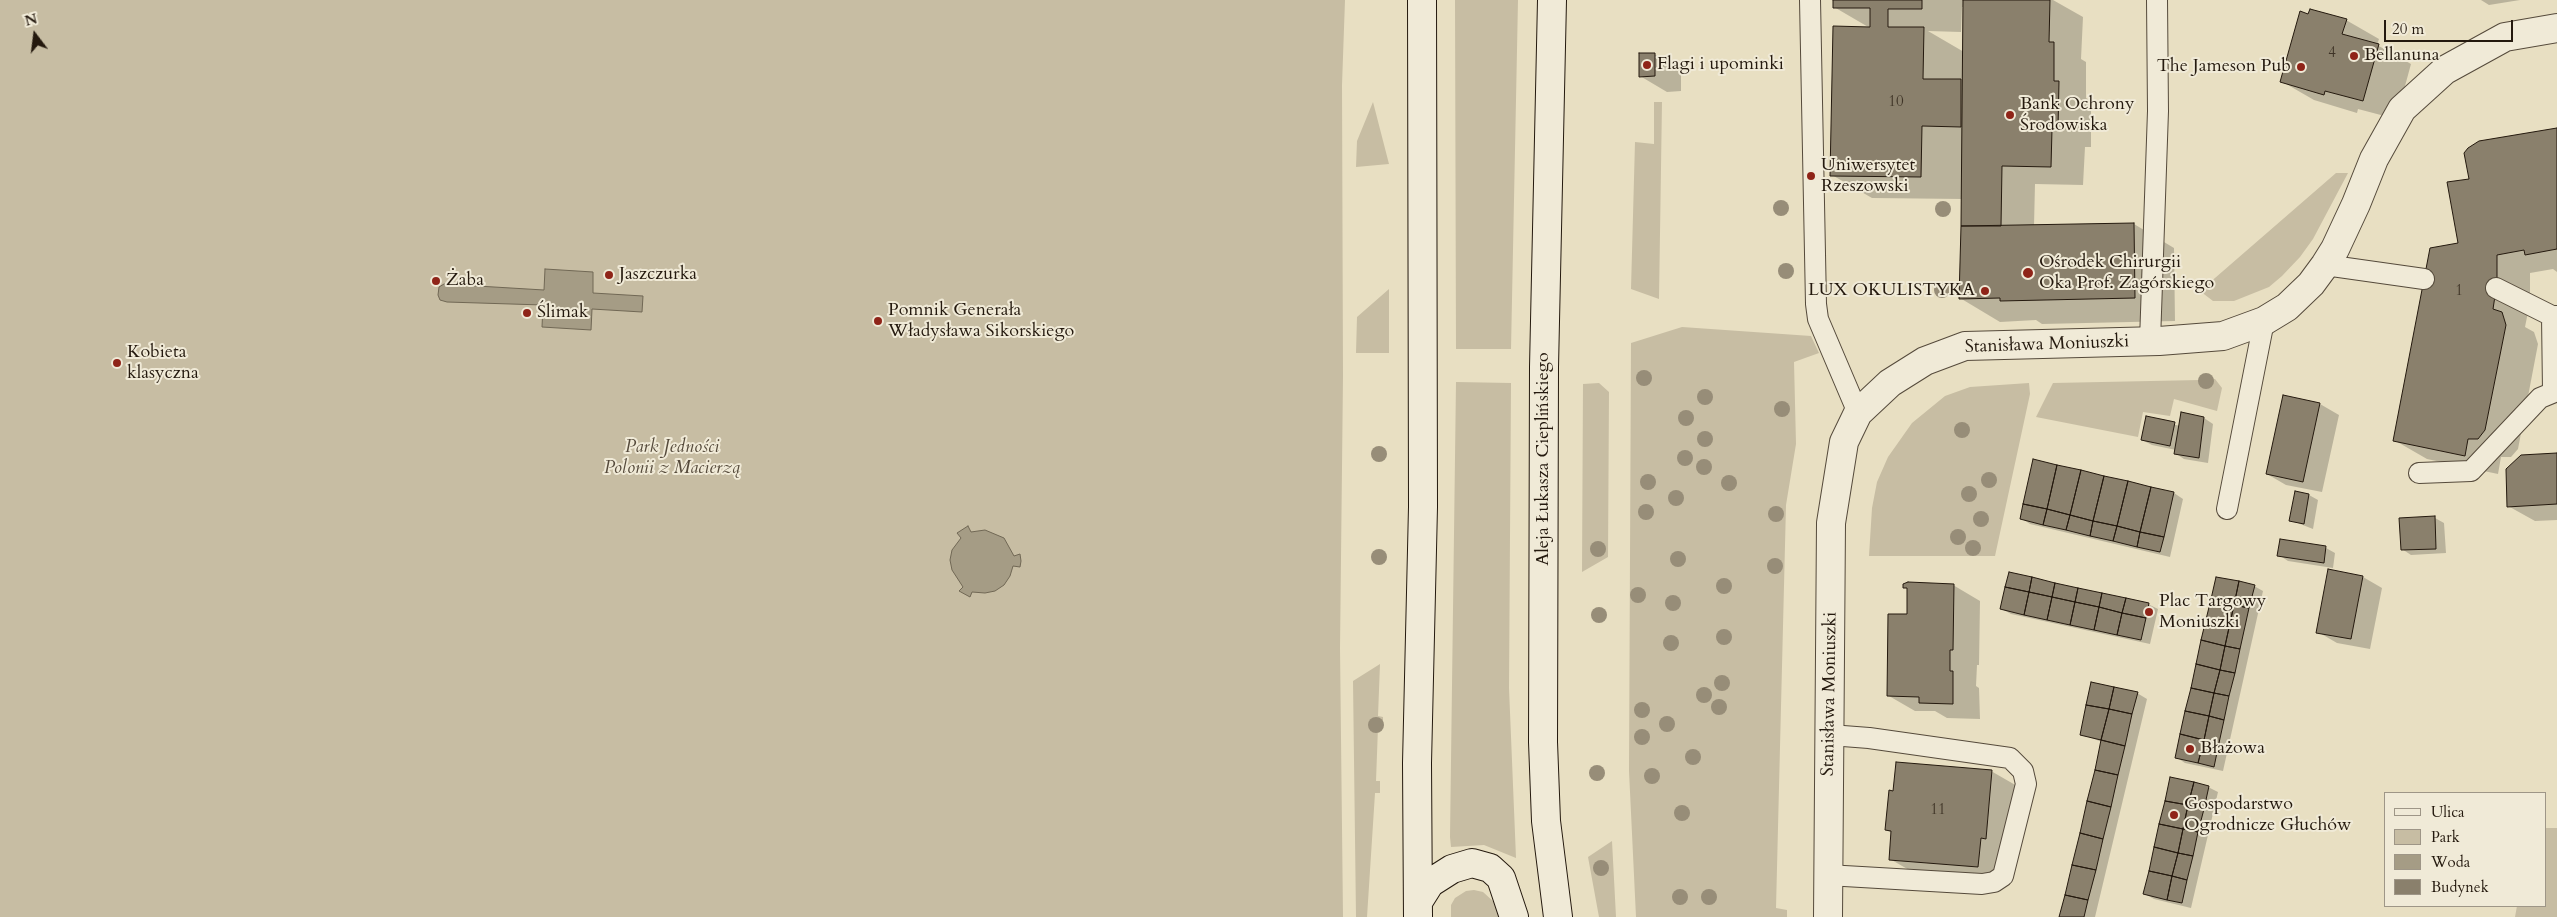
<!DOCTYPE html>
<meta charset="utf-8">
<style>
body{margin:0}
#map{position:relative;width:2557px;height:917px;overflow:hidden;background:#e8dfc2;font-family:Cardo,serif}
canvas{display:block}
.legend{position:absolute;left:2384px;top:792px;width:162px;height:115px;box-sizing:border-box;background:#f0ead7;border:1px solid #9e9687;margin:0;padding:6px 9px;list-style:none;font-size:15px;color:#24190e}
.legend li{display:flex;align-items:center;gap:10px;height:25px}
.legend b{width:25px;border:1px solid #9e9687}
.north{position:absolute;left:10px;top:10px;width:50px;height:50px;-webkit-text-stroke:4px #f0ead7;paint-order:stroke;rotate:345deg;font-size:14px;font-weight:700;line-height:20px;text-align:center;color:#24190e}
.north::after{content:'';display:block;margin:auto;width:18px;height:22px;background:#24190e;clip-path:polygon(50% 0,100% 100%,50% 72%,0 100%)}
.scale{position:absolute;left:2384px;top:20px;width:129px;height:22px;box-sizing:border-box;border:2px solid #24190e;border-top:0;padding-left:6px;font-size:15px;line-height:18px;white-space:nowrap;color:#24190e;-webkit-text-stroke:4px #f0ead7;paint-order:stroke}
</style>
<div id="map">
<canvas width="2557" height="917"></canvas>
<ul class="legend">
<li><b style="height:6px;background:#f0ead7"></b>Ulica</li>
<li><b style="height:14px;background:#c7bda3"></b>Park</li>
<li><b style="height:14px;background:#a59c85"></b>Woda</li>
<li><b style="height:14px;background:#8a806c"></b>Budynek</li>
</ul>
<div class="north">N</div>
<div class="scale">20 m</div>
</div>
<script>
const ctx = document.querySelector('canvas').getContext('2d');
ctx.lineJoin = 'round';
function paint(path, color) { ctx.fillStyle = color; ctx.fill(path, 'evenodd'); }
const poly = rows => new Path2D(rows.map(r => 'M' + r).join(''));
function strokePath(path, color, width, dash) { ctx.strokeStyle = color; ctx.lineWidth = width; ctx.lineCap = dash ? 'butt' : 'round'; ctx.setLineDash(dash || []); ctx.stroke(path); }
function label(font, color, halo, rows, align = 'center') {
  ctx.font = font + ' Cardo,serif'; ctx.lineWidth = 4; ctx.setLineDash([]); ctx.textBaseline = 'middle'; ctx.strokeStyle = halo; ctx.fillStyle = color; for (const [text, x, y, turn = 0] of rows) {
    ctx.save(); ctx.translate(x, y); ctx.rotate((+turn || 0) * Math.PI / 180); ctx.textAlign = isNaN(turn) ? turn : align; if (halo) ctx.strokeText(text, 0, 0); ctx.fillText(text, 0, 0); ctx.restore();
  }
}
paint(poly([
 [0,0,1345,0,1342,85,1343,376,1340,648,1343,917,0,917],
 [1455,0,1518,0,1511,349,1456,349],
 [1373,102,1389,164,1356,167,1357,141],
 [1654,102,1662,102,1659,299,1631,289,1635,142,1654,144],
 [2336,173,2348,173,2313,239,2300,257,2282,276,2269,287,2234,301,2213,301,2200,291],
 [1389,289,1389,353,1356,353,1357,317],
 [1682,327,1811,336,1819,353,1794,362,1796,444,1786,505,1776,908,1787,910,1787,917,1636,917,1629,771,1631,343],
 [2201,376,2209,376,2210,379,2215,379,2222,388,2217,411,2174,399,2170,416,2143,412,2138,437,2036,417,2053,383,2200,380],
 [1456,382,1511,383,1509,688,1516,858,1484,845,1451,847,1450,837],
 [1599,383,1609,392,1608,557,1582,572,1583,384],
 [2029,383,2030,394,1995,556,1869,556,1872,508,1877,482,1888,457,1912,423,1945,396,1970,387],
 [1380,664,1378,716,1383,717,1383,727,1378,727,1376,781,1380,781,1380,793,1375,793,1367,917,1356,917,1353,681],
 [2546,828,2557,828,2557,917,2515,917,2517,906,2546,906],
 [1612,841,1616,917,1599,917,1588,857],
 [1474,890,1483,892,1494,902,1499,917,1451,917,1451,905,1455,898,1466,891]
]), '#c7bda3');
const water = poly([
 [545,269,593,272,593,293,643,296,642,312,592,309,591,330,542,327,543,305,447,302,440,300,438,295,439,287,444,284,544,290,545,269],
 [968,526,971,532,985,530,1004,538,1014,556,1020,554,1021,561,1020,567,1013,566,1010,576,1004,585,995,591,985,593,972,592,970,597,959,591,963,587,952,570,950,560,952,550,961,538,957,533,968,526]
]);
paint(water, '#a59c85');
strokePath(water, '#716855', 1);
paint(poly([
 [1834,0,2053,0,2083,17,2081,59,2086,62,2086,98,2091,101,2091,147,2085,147,2083,185,2035,184,2034,226,2134,224,2174,248,2175,321,2042,324,2036,320,2000,322,1960,298,1962,199,1872,198,1832,175,1870,28,1834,7],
 [1962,7,1964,7,1964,52,1928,31,1961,32],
 [2481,0,2520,0,2489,5],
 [2346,20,2379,39,2377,45,2411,64,2396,119,2358,109,2357,113,2314,100,2281,81],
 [1654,54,1681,69,1681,91,1667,92,1640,76],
 [2557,129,2557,272,2553,269,2530,273,2530,302,2525,327,2534,332,2538,344,2518,449,2511,457,2501,457,2498,474,2427,459,2394,440,2459,244,2470,180],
 [2320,404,2339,415,2322,492,2286,485,2267,474],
 [2147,418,2180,426,2204,418,2213,424,2208,463,2184,459,2175,453,2176,450,2152,445,2142,440],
 [2557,454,2557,520,2535,521,2508,506],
 [2034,460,2174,493,2183,499,2170,557,2030,524,2021,518],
 [2296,493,2309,495,2318,500,2313,529,2290,520],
 [2435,518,2444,523,2446,553,2411,555,2402,549],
 [2326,548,2335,553,2333,568,2288,561,2279,555],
 [2363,577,2382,588,2370,649,2337,643,2318,632],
 [1953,585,1980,601,1979,665,1977,665,1976,686,1979,688,1980,719,1947,718,1935,711,1915,711,1889,696,1908,616,1908,589,1904,587],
 [2254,586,2263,591,2223,771,2185,763,2176,757],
 [2148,604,2158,609,2150,644,2011,614,2002,609],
 [2137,693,2147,699,2095,917,2061,917,2102,742,2081,734],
 [1991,771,2024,790,2019,857,2013,856,2010,885,1923,878,1890,859,1892,833,1886,830,1894,793],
 [2208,787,2218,792,2191,908,2154,899,2145,894]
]), '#0003');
const building = poly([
 [1833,0,1922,0,1922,9,1888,9,1888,27,1924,27,1923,79,1961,79,1961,127,1922,126,1921,177,1830,176,1833,26,1870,27,1870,8,1833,8,1833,0],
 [1963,0,2050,0,2049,42,2054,42,2054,81,2059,81,2058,129,2052,129,2051,167,2002,166,2001,226,1961,226,1963,0],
 [2310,9,2347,19,2342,34,2379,44,2363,101,2325,91,2324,95,2280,82,2300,11,2308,14,2310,9],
 [1639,53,1655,53,1655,76,1639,77,1639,53],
 [2557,128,2557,249,2525,255,2524,250,2497,255,2497,283,2493,309,2502,312,2506,325,2485,430,2478,439,2468,439,2465,456,2393,441,2430,248,2458,243,2447,182,2469,179,2464,153,2468,148,2479,141,2557,128],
 [2134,223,2135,298,2000,301,2000,298,1959,299,1961,226,2134,223],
 [2283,395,2320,403,2303,482,2266,474,2283,395],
 [2181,412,2204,417,2199,458,2174,454,2181,412],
 [2146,416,2175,422,2170,446,2141,440,2146,416],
 [2557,453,2557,504,2507,507,2506,469,2521,455,2557,453],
 [2033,459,2057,465,2047,509,2023,504,2033,459],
 [2057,465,2081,470,2070,515,2047,509,2057,465],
 [2081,470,2104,476,2093,521,2070,515,2081,470],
 [2104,476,2128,481,2117,526,2093,521,2104,476],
 [2128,481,2151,487,2140,532,2117,526,2128,481],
 [2151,487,2174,492,2164,537,2140,532,2151,487],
 [2295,491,2309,494,2304,524,2289,521,2295,491],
 [2023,504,2047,509,2043,525,2020,519,2023,504],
 [2047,509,2070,515,2066,530,2043,525,2047,509],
 [2070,515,2093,521,2090,536,2066,530,2070,515],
 [2435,516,2436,549,2401,550,2399,518,2435,516],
 [2093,521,2117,526,2113,541,2090,536,2093,521],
 [2117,526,2140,532,2137,547,2113,541,2117,526],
 [2140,532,2164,537,2160,552,2137,547,2140,532],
 [2280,539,2326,546,2324,563,2277,556,2280,539],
 [2328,569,2363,576,2351,639,2316,633,2328,569],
 [2009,572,2032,577,2029,592,2005,587,2009,572],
 [2032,577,2055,583,2052,597,2029,592,2032,577],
 [2216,577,2239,581,2234,605,2211,599,2216,577],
 [2239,581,2255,585,2249,608,2234,605,2239,581],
 [1908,582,1954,584,1953,650,1950,650,1950,671,1953,671,1953,704,1919,703,1919,697,1887,696,1888,614,1907,614,1907,588,1903,588,1903,584,1908,582],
 [2055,583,2078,588,2075,602,2052,597,2055,583],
 [2005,587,2029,592,2024,615,2000,609,2005,587],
 [2078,588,2102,593,2099,607,2075,602,2078,588],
 [2029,592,2052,597,2047,620,2024,615,2029,592],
 [2102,593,2126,598,2122,613,2099,607,2102,593],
 [2052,597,2075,602,2070,625,2047,620,2052,597],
 [2126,598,2149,603,2146,618,2122,613,2126,598],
 [2211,599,2234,605,2225,646,2201,640,2211,599],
 [2075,602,2099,607,2094,630,2070,625,2075,602],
 [2234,605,2249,608,2240,649,2225,646,2234,605],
 [2099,607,2122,613,2117,635,2094,630,2099,607],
 [2122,613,2146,618,2141,640,2117,635,2122,613],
 [2201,640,2225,646,2220,670,2196,664,2201,640],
 [2225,646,2240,649,2235,673,2220,670,2225,646],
 [2196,664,2220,670,2214,693,2191,688,2196,664],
 [2220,670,2235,673,2229,696,2214,693,2220,670],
 [2091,682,2114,687,2109,709,2086,705,2091,682],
 [2114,687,2138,692,2132,714,2109,709,2114,687],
 [2191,688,2214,693,2209,716,2185,711,2191,688],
 [2214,693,2229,696,2224,720,2209,716,2214,693],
 [2086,705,2109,709,2101,740,2080,735,2086,705],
 [2109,709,2132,714,2125,746,2101,740,2109,709],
 [2185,711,2209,716,2204,740,2180,734,2185,711],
 [2209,716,2224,720,2219,743,2204,740,2209,716],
 [2180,734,2204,740,2198,763,2175,758,2180,734],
 [2101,740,2125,746,2118,775,2095,770,2101,740],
 [2204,740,2219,743,2214,767,2198,763,2204,740],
 [1896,762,1992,770,1986,839,1981,838,1978,867,1889,860,1891,831,1885,830,1889,790,1893,791,1896,762],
 [2095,770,2118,775,2111,807,2087,801,2095,770],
 [2170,777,2194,782,2188,805,2165,801,2170,777],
 [2194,782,2209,786,2204,809,2188,805,2194,782],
 [2087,801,2111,807,2103,839,2080,833,2087,801],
 [2165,801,2188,805,2183,829,2159,824,2165,801],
 [2188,805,2204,809,2198,832,2183,829,2188,805],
 [2159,824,2183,829,2178,853,2154,847,2159,824],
 [2183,829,2198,832,2193,856,2178,853,2183,829],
 [2080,833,2103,839,2096,870,2072,865,2080,833],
 [2154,847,2178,853,2172,876,2149,871,2154,847],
 [2178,853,2193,856,2187,880,2172,876,2178,853],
 [2072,865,2096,870,2088,900,2065,895,2072,865],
 [2149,871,2172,876,2167,900,2143,894,2149,871],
 [2172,876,2187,880,2182,903,2167,900,2172,876],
 [2065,895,2088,900,2084,917,2059,917,2065,895]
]);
paint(building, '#8a806c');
strokePath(building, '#24190e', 1);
const service = poly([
 [1810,0,1816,304,1818,319,1858,413],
 [2325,265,2424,279],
 [2496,288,2552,316,2557,316],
 [2552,316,2553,391],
 [2150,341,2158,111,2157,0],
 [2419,473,2471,471,2540,398,2557,391],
 [2227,509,2264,321],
 [1827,875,1982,884,1994,882,2003,876,2026,784,2023,771,2010,758,1869,738,1830,735]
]);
const minor = poly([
 [1828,917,1831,523,1844,442,1858,413,1890,383,1925,361,1965,346,2159,341,2223,336,2264,321,2287,307,2311,284,2325,265,2335,249,2356,204,2374,159,2402,109,2445,70,2505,37,2557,28]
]);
const secondary = poly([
 [1552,0,1544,367,1543,742,1546,821,1558,917],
 [1418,902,1430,883,1452,869,1472,863,1490,868,1501,878,1514,917],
 [1418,917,1417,763,1423,507,1422,0]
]);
strokePath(service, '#554a3b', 22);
strokePath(minor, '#554a3b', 30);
strokePath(secondary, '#24190e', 30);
strokePath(service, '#f0ead7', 20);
strokePath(minor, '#f0ead7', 28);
strokePath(secondary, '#f0ead7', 28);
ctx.fillStyle = '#978d78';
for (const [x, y] of [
 [1781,208],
 [1943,209],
 [1786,271],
 [1942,290],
 [1644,378],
 [2206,381],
 [1705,397],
 [1782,409],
 [1686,418],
 [1962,430],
 [1705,439],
 [1379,454],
 [1685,458],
 [1704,467],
 [1989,480],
 [1648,482],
 [1729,483],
 [1969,494],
 [1676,498],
 [1646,512],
 [1776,514],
 [1981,519],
 [1958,537],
 [1973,548],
 [1598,549],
 [1379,557],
 [1678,559],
 [1775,566],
 [1724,586],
 [1638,595],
 [1673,603],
 [1599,615],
 [1724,637],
 [1671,643],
 [1722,683],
 [1704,695],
 [1719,707],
 [1642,710],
 [1667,724],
 [1376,725],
 [1642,737],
 [1693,757],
 [1597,773],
 [1652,776],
 [1682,813],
 [1601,868],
 [1680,897],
 [1709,897]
]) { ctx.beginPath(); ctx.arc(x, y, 8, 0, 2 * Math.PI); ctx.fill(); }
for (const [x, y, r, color] of [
 [2354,56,5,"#8f2418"],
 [1647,65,5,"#8f2418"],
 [2301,67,5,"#8f2418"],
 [2010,115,5,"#8f2418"],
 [1811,176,5,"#8f2418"],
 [2028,273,6,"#8f2418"],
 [609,275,5,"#8f2418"],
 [436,281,5,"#8f2418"],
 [1985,291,5,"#8f2418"],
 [527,313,5,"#8f2418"],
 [878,321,5,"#8f2418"],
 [117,363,5,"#8f2418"],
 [2149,612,5,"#8f2418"],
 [2190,749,5,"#8f2418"],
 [2174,815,5,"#8f2418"]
]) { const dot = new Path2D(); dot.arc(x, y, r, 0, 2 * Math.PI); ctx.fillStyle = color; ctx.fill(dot); strokePath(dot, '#f0ead7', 2); }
label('15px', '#3e3326', null, [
 ["4",2332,54],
 ["10",1896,103],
 ["1",2459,292],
 ["11",1938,811]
]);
label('18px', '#24190e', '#f0ead7', [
 ["Bellanuna",2364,56],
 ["Flagi i upominki",1657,65],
 ["The Jameson Pub",2291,67,"right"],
 ["Bank Ochrony",2020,105],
 ["Środowiska",2020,126],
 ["Uniwersytet",1821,166],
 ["Rzeszowski",1821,187],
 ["Ośrodek Chirurgii",2039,263],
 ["Oka Prof. Zagórskiego",2039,284],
 ["Jaszczurka",619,275],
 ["Żaba",446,281],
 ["LUX OKULISTYKA",1975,291,"right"],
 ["Pomnik Generała",888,311],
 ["Władysława Sikorskiego",888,332],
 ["Ślimak",537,313],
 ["Kobieta",127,353],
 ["klasyczna",127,374],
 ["Plac Targowy",2159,602],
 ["Moniuszki",2159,623],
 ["Błażowa",2200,749],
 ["Gospodarstwo",2184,805],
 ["Ogrodnicze Głuchów",2184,826]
], 'left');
label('18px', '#24190e', '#f0ead7', [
 ["Stanisława Moniuszki",2047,345,-2],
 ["Aleja Łukasza Cieplińskiego",1544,459,-90],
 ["Stanisława Moniuszki",1830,694,-89]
]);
label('italic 18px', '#554a3b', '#f0ead7', [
 ["Park Jedności",672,448],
 ["Polonii z Macierzą",672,469]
]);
</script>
